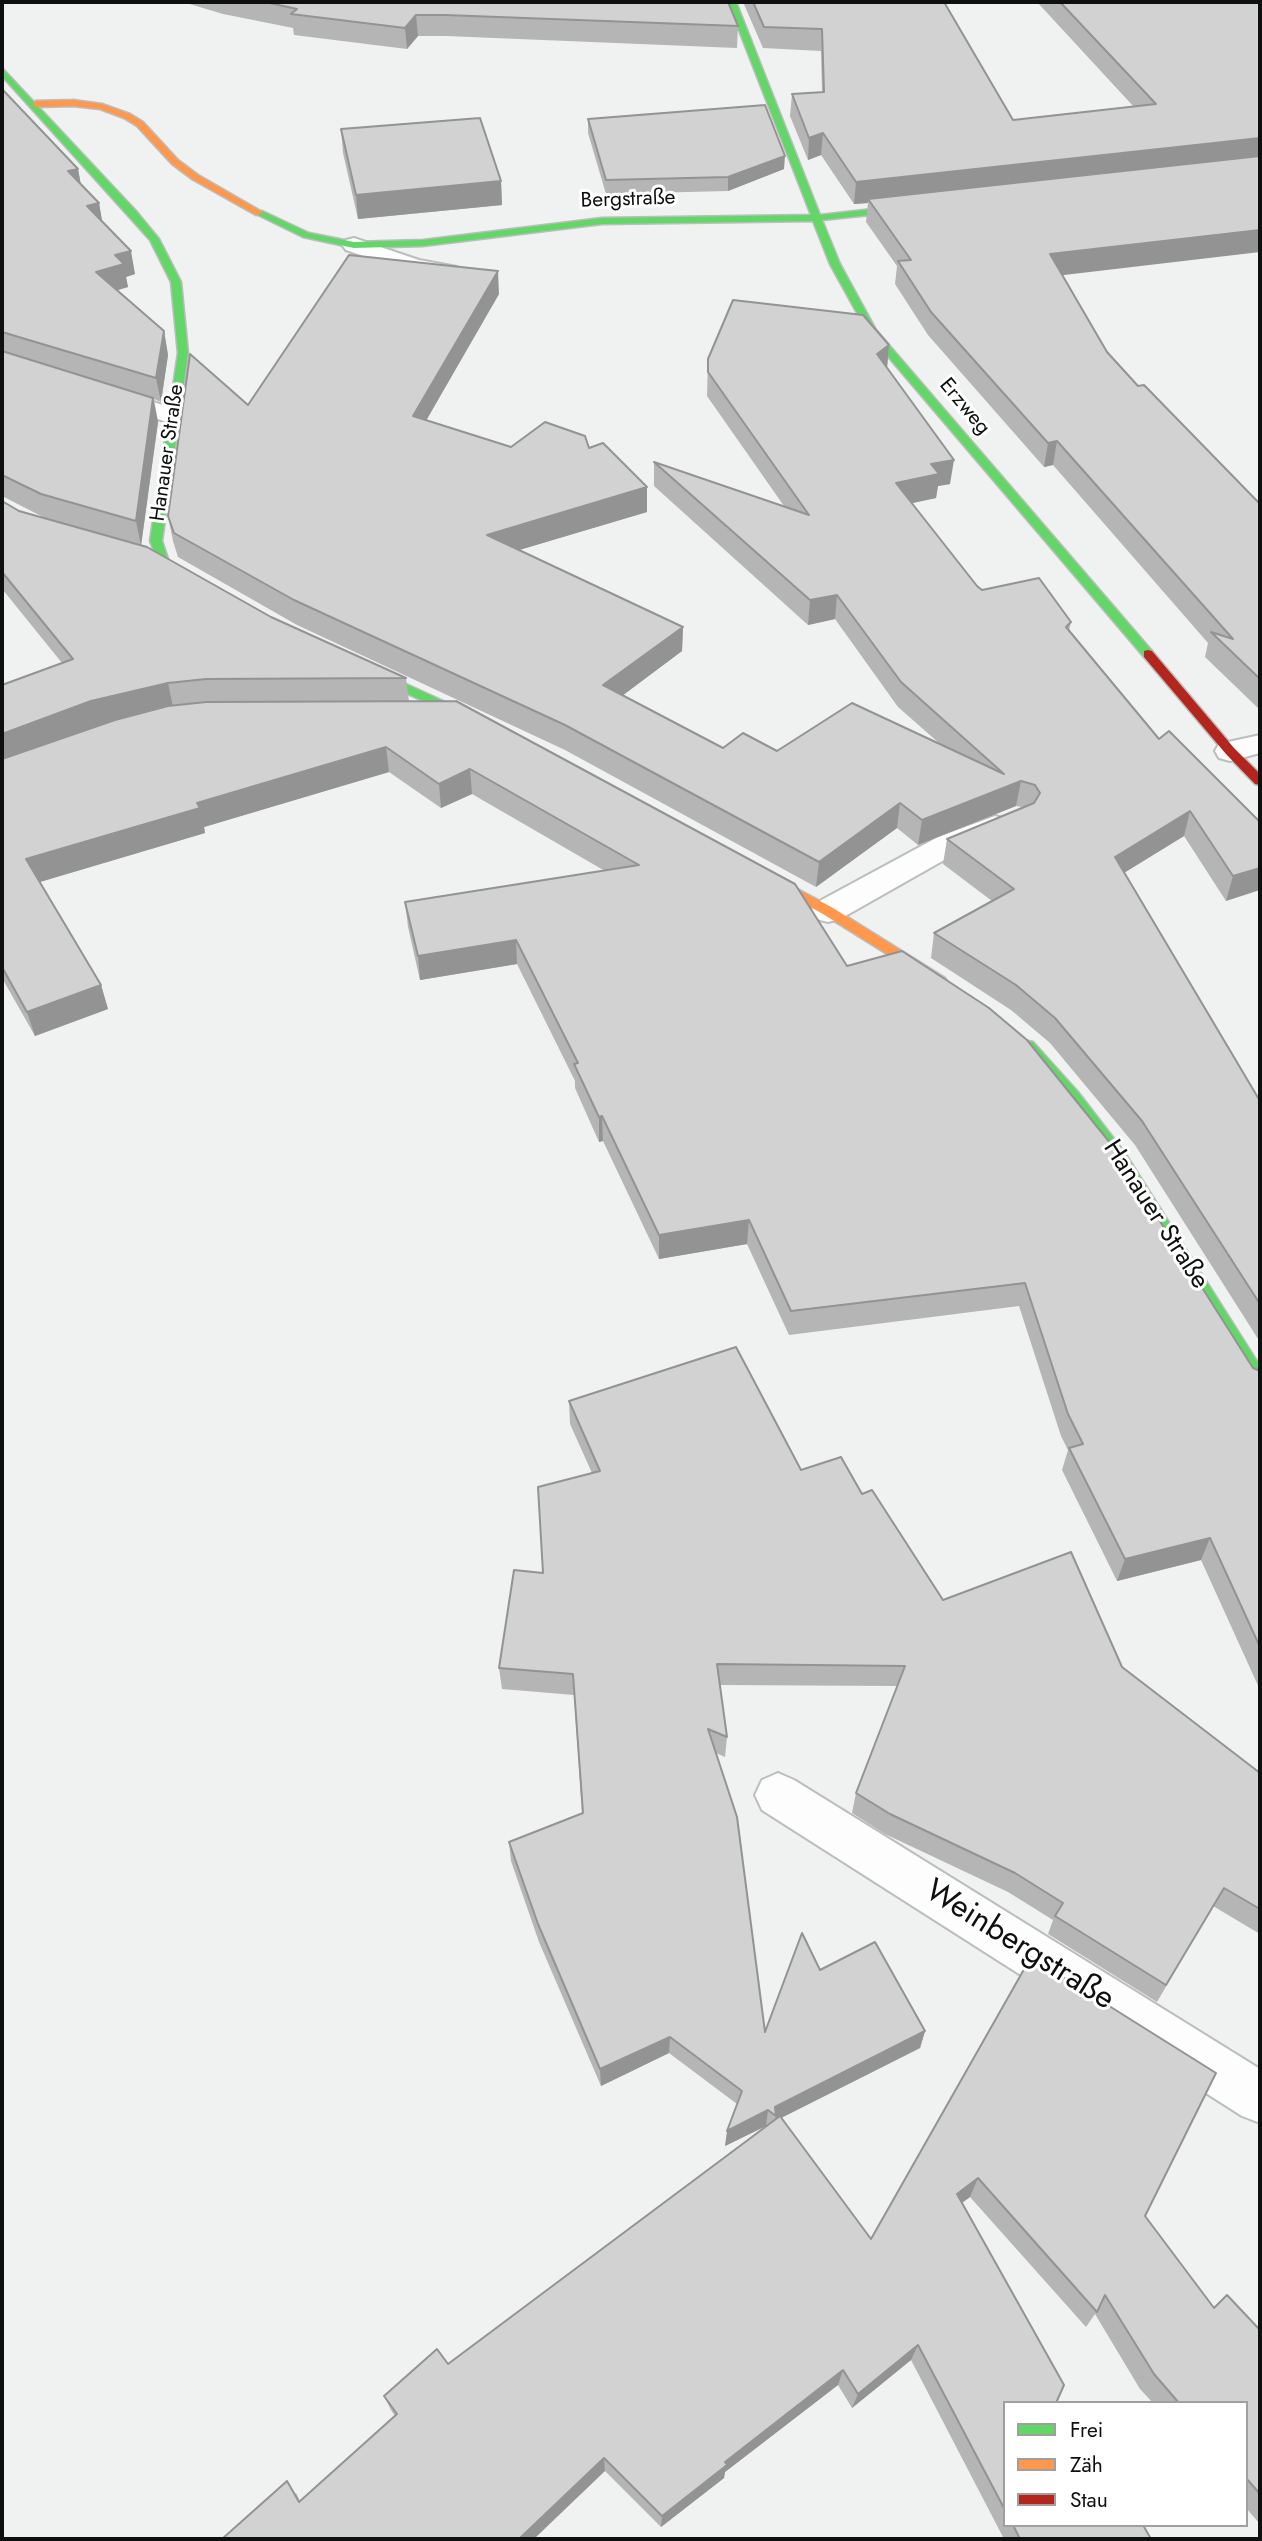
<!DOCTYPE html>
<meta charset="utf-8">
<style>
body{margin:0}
#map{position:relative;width:1262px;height:2541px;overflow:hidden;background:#f0f1f1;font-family:Jost,sans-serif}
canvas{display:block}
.frame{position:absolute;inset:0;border:4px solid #0e0f0f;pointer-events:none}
.legend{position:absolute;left:1003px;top:2401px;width:245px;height:126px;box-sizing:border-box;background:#fff;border:2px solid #9f9f9f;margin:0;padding:9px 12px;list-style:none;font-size:21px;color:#0e0f0f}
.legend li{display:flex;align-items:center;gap:14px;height:35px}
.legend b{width:35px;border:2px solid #9f9f9f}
</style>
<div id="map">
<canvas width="1262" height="2541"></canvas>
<div class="frame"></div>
<ul class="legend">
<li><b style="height:9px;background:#63d668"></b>Frei</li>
<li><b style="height:9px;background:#ff974d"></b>Zäh</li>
<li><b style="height:9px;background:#b3261e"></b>Stau</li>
</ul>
</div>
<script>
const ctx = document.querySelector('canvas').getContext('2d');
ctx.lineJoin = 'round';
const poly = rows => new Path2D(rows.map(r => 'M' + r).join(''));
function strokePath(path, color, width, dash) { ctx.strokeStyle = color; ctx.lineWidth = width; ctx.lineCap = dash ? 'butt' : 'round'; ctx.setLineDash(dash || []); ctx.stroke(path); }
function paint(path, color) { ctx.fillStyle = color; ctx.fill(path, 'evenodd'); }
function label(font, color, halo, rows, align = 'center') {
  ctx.font = font + ' Jost,sans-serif'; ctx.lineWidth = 6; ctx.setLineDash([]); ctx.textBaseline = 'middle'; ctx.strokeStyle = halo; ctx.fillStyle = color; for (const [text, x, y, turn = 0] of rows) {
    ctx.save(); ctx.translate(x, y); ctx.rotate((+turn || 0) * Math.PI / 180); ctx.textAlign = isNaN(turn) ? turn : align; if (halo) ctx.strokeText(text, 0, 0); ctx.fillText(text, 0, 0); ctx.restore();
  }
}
const street = poly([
 [354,238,419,260,457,267,461,272,457,277,449,279,406,271,346,250,342,245,346,240,354,238],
 [2,355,182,411,186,416,182,421,164,421,2,370,2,355],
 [1260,735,1260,753,1230,761,1219,758,1215,751,1219,744,1260,735],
 [995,816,1006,819,1011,826,1006,833,960,851,840,919,828,922,816,919,811,911,816,903,938,837,995,816],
 [778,1773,794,1780,1260,2069,1260,2123,1242,2116,762,1810,755,1795,762,1780,778,1773]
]);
const fast = poly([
 [728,2,736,2,820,215,918,204,923,207,918,210,822,220,840,264,876,330,1152,651,1152,657,1144,657,868,333,830,264,813,221,602,224,423,246,354,248,303,237,254,213,262,211,309,233,354,242,423,240,602,218,811,215,728,2],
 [2,68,136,211,159,239,181,282,188,353,162,541,169,562,204,584,204,588,196,588,160,566,150,541,178,353,171,282,150,240,2,76,2,68],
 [360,663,487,721,489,724,483,728,479,727,356,670,356,664,360,663],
 [1028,1041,1033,1042,1078,1092,1125,1153,1260,1366,1260,1386,1254,1384,1115,1161,1068,1100,1023,1050,1021,1046,1023,1042,1028,1041]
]);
const slow = poly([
 [73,100,102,104,130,114,143,122,178,160,198,175,264,213,256,215,192,179,172,164,137,126,124,118,100,109,73,106,36,107,32,104,36,101,73,100],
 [758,868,833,908,945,978,947,981,945,984,935,984,823,914,753,875,753,869,758,868]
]);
const jam = poly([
 [1148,650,1152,651,1234,748,1260,774,1260,785,1255,784,1226,754,1144,657,1144,651,1148,650]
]);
strokePath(street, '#bcbdbd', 4);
strokePath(fast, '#bcbdbd', 3);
strokePath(slow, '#bcbdbd', 3);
strokePath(jam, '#bcbdbd', 3);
paint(street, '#fdfdfd');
paint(fast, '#63d668');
paint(slow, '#ff974d');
paint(jam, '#b3261e');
paint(poly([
 [183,2,728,2,738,26,737,48,446,36,418,36,407,49,294,35,293,28,223,14],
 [743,2,944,2,1013,120,1134,107,1037,2,1260,2,1062,276,1107,352,1138,386,1260,504,1260,710,1205,657,1208,643,1053,465,1044,467,928,335,895,284,897,266,866,222,868,203,854,204,821,155,808,160,790,116,792,94,822,92,821,51,763,48],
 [2,89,78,169,81,186,99,203,102,222,135,274,126,277,128,287,118,290,164,331,168,355,161,402,154,399,158,422,141,545,271,617,406,678,409,701,847,966,1253,1368,1260,1371,1260,1690,1201,1560,1117,1581,1062,1470,1068,1450,1061,1436,1019,1306,789,1335,747,1244,659,1259,603,1141,599,1142,575,1088,575,1081,517,964,420,980,408,927,405,902,605,871,472,794,441,808,389,772,204,827,205,833,40,882,101,985,108,1009,35,1036,2,978,2,685,62,663,3,590,2,591,2,501,19,511,47,519,2,496],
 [588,119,784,169,728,191,606,194,588,133],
 [341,129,501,181,502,205,358,219,343,153],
 [499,294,426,420,511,447,589,448,647,512,519,550,683,627,682,651,622,696,723,748,777,751,939,743,898,707,835,619,808,625,654,486,654,462,784,506,707,396,708,359,889,345,887,368,950,484,938,486,936,498,912,503,977,586,982,590,1071,622,1069,631,1159,739,1260,822,1226,901,1184,836,1124,873,1260,1101,1260,1342,1135,1145,1050,1043,1011,1010,931,958,934,933,992,901,943,864,947,839,1022,807,1016,806,918,845,897,828,816,887,565,750,297,625,178,557,173,541,168,516,248,405],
 [569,1401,801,1470,862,1494,943,1600,1122,1667,1260,1773,1260,1934,1213,1906,1157,2002,1048,1934,1053,1920,1008,1892,885,1834,852,1813,856,1793,897,1686,720,1685,727,1737,725,1757,716,1753,765,2032,820,1970,925,2031,920,2048,781,2118,871,2239,1031,1957,1145,2216,1214,2308,1260,2330,1260,2524,1246,2508,1246,2403,1153,2403,1140,2389,1095,2314,1086,2327,970,2197,962,2203,1005,2403,1005,2525,1143,2525,1151,2539,1004,2539,911,2360,852,2408,838,2385,725,2472,724,2478,661,2527,605,2471,222,2539,296,2493,300,2501,395,2416,391,2410,384,2396,448,2364,766,2126,725,2146,737,2104,669,2053,601,2086,539,1942,511,1861,509,1842,582,1813,574,1695,502,1689,499,1668,543,1573,592,1473,570,1424]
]), '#b5b5b5');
paint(poly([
 [416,15,418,36,407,49,405,28],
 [823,133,821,155,808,160,809,138],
 [1260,138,1260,159,868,199,868,203,854,204,856,182],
 [785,156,784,169,728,191,728,177],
 [78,169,82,191,68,171],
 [501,181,502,205,358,219,356,195],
 [99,203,103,226,87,206],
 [1260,230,1260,252,1047,277,1050,254],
 [131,251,135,274,126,277,128,287,101,295,96,272,115,255],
 [498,271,499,294,415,440,413,416],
 [164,331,168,355,161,402,156,378],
 [889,345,887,368,877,354],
 [153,398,158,422,141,546,136,521],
 [1057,441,1053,465,1044,467,1048,443],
 [954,460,950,484,938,486,936,498,894,507,896,483,931,464],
 [647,487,647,512,489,559,487,535],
 [837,595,835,619,808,625,810,600],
 [683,627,682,651,603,710,603,685],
 [168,683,173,707,2,761,2,734,91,701],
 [386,747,389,772,204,827,205,833,33,884,26,859,197,803],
 [470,769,472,794,441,808,439,784],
 [1021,781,1016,806,918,845,922,820],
 [900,803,897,828,816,887,819,862],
 [1190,811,1184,836,1109,882,1115,857],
 [1260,868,1260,890,1226,901,1233,876],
 [516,940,517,964,420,980,418,956],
 [101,985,108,1009,35,1036,27,1012],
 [602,1116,603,1141,599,1142,599,1117],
 [749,1220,747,1244,659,1259,659,1235],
 [1210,1538,1201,1560,1117,1581,1125,1559],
 [925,2031,920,2048,775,2121,776,2116,775,2107],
 [670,2037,669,2053,601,2086,600,2069],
 [768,2110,766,2126,725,2146,727,2131],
 [978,2178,970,2197,949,2212,957,2194],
 [918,2345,911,2360,852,2408,858,2394],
 [843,2370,838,2385,725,2472,724,2478,661,2527,662,2516,725,2462],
 [604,2458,605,2471,534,2539,519,2539]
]), '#939393');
const building = poly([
 [265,2,728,2,738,26,445,15,416,15,405,28,291,14,297,9,265,2],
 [753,2,944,2,1013,120,1156,104,1060,2,1260,2,1260,138,856,182,823,133,809,138,792,94,824,92,822,29,764,27,753,2],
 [2,89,78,169,68,171,99,203,87,206,131,251,115,255,124,264,96,272,164,331,156,378,2,332,2,89],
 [765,105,785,156,728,177,606,180,588,119,765,105],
 [480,118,501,181,356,195,341,129,480,118],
 [1260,156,1260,230,1050,254,1107,352,1138,386,1144,385,1260,504,1260,679,1211,632,1233,639,1057,441,1048,443,931,312,898,261,911,260,868,199,1260,156],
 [349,255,498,271,413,416,511,447,545,422,585,436,589,448,603,443,647,487,487,535,683,627,603,685,723,748,743,733,777,751,852,703,1004,774,901,682,837,595,810,600,654,462,809,515,708,372,708,359,733,300,863,315,889,345,877,354,954,460,931,464,939,474,896,483,977,586,982,590,1039,578,1071,622,1066,627,1159,739,1169,731,1260,822,1260,868,1233,876,1190,811,1115,857,1260,1101,1260,1304,1142,1121,1055,1018,1016,985,934,933,1014,889,947,839,1034,803,1040,793,1035,785,1021,781,922,820,900,803,819,862,565,725,294,600,174,533,168,516,190,354,248,405,349,255],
 [2,351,153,398,136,521,41,494,2,475,2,351],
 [2,501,19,511,147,547,271,617,406,678,206,679,168,683,91,701,2,734,2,685,73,659,2,572,2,501],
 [456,701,795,884,847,966,902,951,989,1008,1027,1040,1111,1144,1253,1368,1260,1371,1260,1647,1210,1538,1125,1559,1069,1448,1083,1444,1068,1414,1025,1283,791,1311,749,1220,659,1235,602,1116,599,1117,574,1064,578,1063,516,940,418,956,405,902,639,865,470,769,439,784,386,747,197,803,200,808,26,859,101,985,27,1012,2,967,2,759,115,720,168,706,206,702,456,701],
 [736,1347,801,1470,841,1457,862,1494,872,1490,943,1600,1071,1552,1122,1667,1260,1773,1260,1909,1224,1888,1166,1985,1055,1916,1063,1903,1015,1873,890,1814,856,1793,905,1666,717,1664,727,1737,708,1729,737,1817,765,2032,802,1933,820,1970,875,1942,925,2031,775,2107,776,2116,768,2110,727,2131,742,2091,670,2037,600,2069,538,1924,509,1842,583,1813,573,1674,499,1668,514,1570,543,1573,538,1487,600,1471,569,1401,736,1347],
 [1031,1957,1216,2073,1145,2216,1214,2308,1227,2295,1260,2330,1260,2494,1246,2478,1246,2403,1179,2403,1154,2374,1105,2295,1097,2312,978,2178,957,2194,1064,2385,1056,2403,1005,2403,1005,2510,918,2345,858,2394,843,2370,725,2462,727,2465,662,2516,604,2458,519,2539,222,2539,287,2481,299,2502,397,2414,384,2396,437,2349,448,2364,780,2116,871,2239,1031,1957],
 [1013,2525,1143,2525,1151,2539,1020,2539,1013,2525]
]);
paint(building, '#d2d2d2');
strokePath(building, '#939393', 2);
label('21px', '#0e0f0f', '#fff', [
 ["Bergstraße",628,200,-2],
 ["Erzweg",964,407,50],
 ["Hanauer Straße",168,453,-82]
]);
label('26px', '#0e0f0f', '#fff', [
 ["Hanauer Straße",1155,1215,57]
]);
label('32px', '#0e0f0f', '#fff', [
 ["Weinbergstraße",1019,1946,32]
]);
</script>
